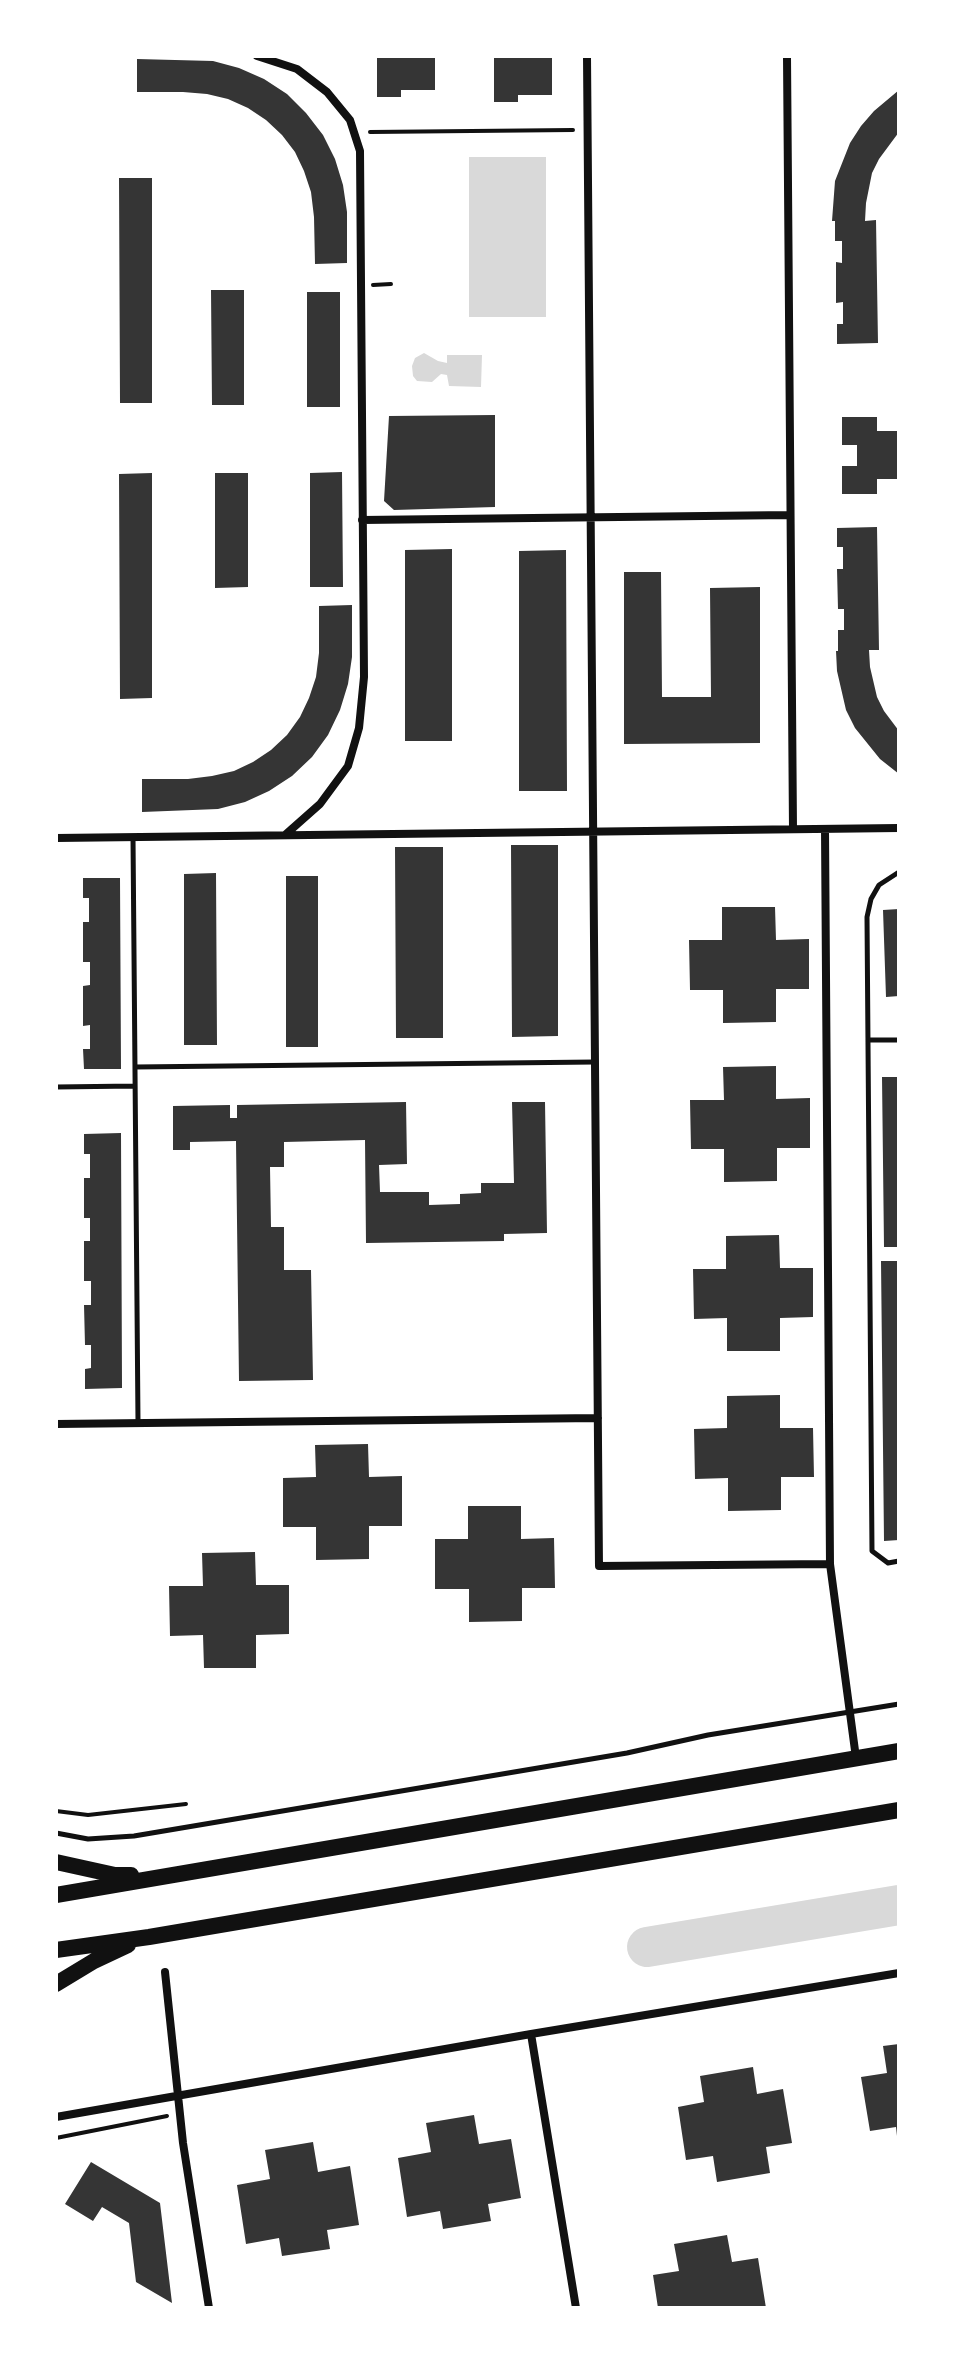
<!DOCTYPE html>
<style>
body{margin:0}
#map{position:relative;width:955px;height:2364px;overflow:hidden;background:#fff;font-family:"Crimson Pro",serif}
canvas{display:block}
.frame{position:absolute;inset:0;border:58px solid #fff;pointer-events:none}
</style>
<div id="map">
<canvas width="955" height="2364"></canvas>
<div class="frame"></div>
</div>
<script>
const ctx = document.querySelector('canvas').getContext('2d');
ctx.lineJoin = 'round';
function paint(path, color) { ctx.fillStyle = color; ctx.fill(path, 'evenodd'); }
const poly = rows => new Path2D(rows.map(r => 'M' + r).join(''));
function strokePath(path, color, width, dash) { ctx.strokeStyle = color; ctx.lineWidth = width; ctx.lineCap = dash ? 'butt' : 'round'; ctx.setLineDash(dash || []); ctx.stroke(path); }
paint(poly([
 [469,157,546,157,546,317,469,317],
 [424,353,438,361,447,363,447,355,482,355,481,387,449,386,447,375,441,374,432,382,417,381,413,376,412,366,415,358]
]), '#d9d9d9');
strokePath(poly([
 [647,1947,899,1905]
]), '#d9d9d9', 40);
paint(poly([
 [377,56,435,56,435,90,401,90,401,97,377,97],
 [494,56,552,56,552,95,518,95,518,102,494,102],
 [137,59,213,61,239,68,264,79,287,94,306,113,323,135,335,159,343,185,347,212,347,263,315,264,314,217,311,192,304,171,295,152,282,135,266,120,248,108,228,99,207,94,183,92,137,92],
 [899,90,899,132,879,159,872,173,866,203,865,221,876,220,878,343,837,344,837,324,843,324,843,302,836,303,836,262,842,263,842,241,835,241,835,221,832,221,835,181,850,143,861,126,874,111],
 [119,178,152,178,152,403,120,403],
 [211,290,244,290,244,405,212,405],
 [307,292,340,292,340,407,307,407],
 [495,415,495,507,394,510,384,501,389,416],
 [842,417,877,417,877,431,899,431,899,479,877,479,877,494,842,494,842,466,857,466,857,445,842,445],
 [342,472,343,587,310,587,310,473],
 [152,473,152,698,120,699,119,474],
 [215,473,248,473,248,587,215,588],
 [877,527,879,650,869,650,870,667,877,697,884,711,899,731,899,774,880,759,855,728,846,710,837,671,836,651,838,651,838,630,844,630,844,609,838,609,837,569,843,569,843,547,837,547,837,528],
 [452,549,452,741,405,741,405,550],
 [566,550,567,791,519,791,519,551],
 [624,572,661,572,662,697,711,697,710,588,760,587,760,743,624,744],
 [352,605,352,657,348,684,340,710,328,735,312,757,292,776,269,791,245,802,218,809,142,812,142,779,188,779,212,776,234,771,253,762,271,750,287,735,300,717,309,698,316,677,319,653,319,606],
 [511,845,558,845,558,1036,512,1037],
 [395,847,443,847,443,1038,396,1038],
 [216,873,217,1045,184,1045,184,874],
 [286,876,318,876,318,1047,286,1047],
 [83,878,120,878,121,1069,84,1069,83,1049,90,1049,90,1025,83,1026,83,986,90,985,90,962,83,962,83,922,89,922,89,898,83,898],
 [722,907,775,907,776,940,809,939,809,989,776,989,776,1022,723,1023,723,990,690,990,689,940,722,940],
 [899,909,899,996,886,997,883,910],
 [776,1066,776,1099,810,1098,810,1148,777,1148,777,1181,724,1182,724,1149,691,1149,690,1100,724,1100,723,1067],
 [882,1077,899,1077,899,1247,884,1247],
 [406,1102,407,1164,379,1165,380,1192,429,1192,429,1205,460,1204,460,1194,481,1193,481,1183,514,1183,512,1102,545,1102,547,1233,504,1234,504,1241,366,1243,365,1140,284,1142,284,1167,270,1167,271,1227,284,1227,284,1270,311,1270,313,1380,239,1381,236,1141,190,1142,190,1150,173,1150,173,1106,230,1105,230,1118,237,1118,237,1105],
 [121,1133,122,1388,85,1389,85,1369,91,1368,91,1345,85,1345,84,1305,91,1305,91,1281,84,1281,84,1241,90,1241,90,1218,84,1218,84,1178,90,1178,90,1154,84,1154,84,1134],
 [779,1235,780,1268,813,1268,813,1317,780,1318,780,1351,727,1351,727,1318,694,1319,693,1269,726,1269,726,1236],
 [881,1261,899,1261,899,1540,884,1541],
 [780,1395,780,1428,813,1428,814,1477,781,1477,781,1510,728,1511,728,1478,695,1479,694,1429,727,1428,727,1396],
 [368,1444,369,1477,402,1476,402,1526,369,1526,369,1559,316,1560,316,1527,283,1527,283,1478,316,1477,315,1445],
 [468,1506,521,1506,521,1539,554,1538,555,1588,522,1588,522,1621,469,1622,469,1589,435,1589,435,1539,468,1539],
 [255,1552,256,1585,289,1585,289,1634,256,1635,256,1668,204,1668,203,1635,170,1636,169,1586,203,1586,202,1553],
 [899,2044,899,2135,897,2136,896,2127,870,2131,861,2077,887,2073,883,2046],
 [753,2067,757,2094,783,2089,792,2143,766,2147,770,2173,717,2182,713,2156,686,2160,678,2107,704,2102,700,2076],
 [474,2115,479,2144,511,2139,521,2198,488,2204,491,2221,443,2229,440,2211,407,2217,398,2158,431,2152,426,2123],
 [313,2142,318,2172,350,2166,359,2225,327,2230,330,2249,282,2256,279,2238,246,2244,237,2185,270,2179,265,2150],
 [91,2162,160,2203,172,2303,136,2282,129,2223,102,2207,93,2221,65,2204],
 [727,2235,732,2262,758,2258,766,2308,658,2308,653,2275,679,2271,674,2244]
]), '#353535');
strokePath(poly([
 [370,132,573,130],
 [373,285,391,284],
 [56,1811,88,1815,186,1804],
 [56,2138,167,2116]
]), '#111', 4);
strokePath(poly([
 [133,837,138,1422],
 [899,872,879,885,871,899,867,917,872,1551,888,1563,899,1561],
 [868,1040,899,1040],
 [135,1067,595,1062],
 [56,1087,135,1086],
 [56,1833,88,1839,134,1836,627,1753,708,1735,899,1704]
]), '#111', 5);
strokePath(poly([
 [257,56,297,69,327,92,350,120,360,151,364,677,359,728,348,766,320,804,285,835],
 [587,56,599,1566,830,1564],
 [787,56,793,829],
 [362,520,790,515],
 [825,829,830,1564,856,1758],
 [56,838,899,828],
 [56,1424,598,1418],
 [165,1972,183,2143,209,2308],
 [531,2034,576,2308],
 [56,2117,531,2034,899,1973]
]), '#111', 8);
strokePath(poly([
 [56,1862,115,1875,131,1875],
 [56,1895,899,1751],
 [56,1950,149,1937,899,1810],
 [56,1984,94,1961,128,1945]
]), '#111', 16);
</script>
